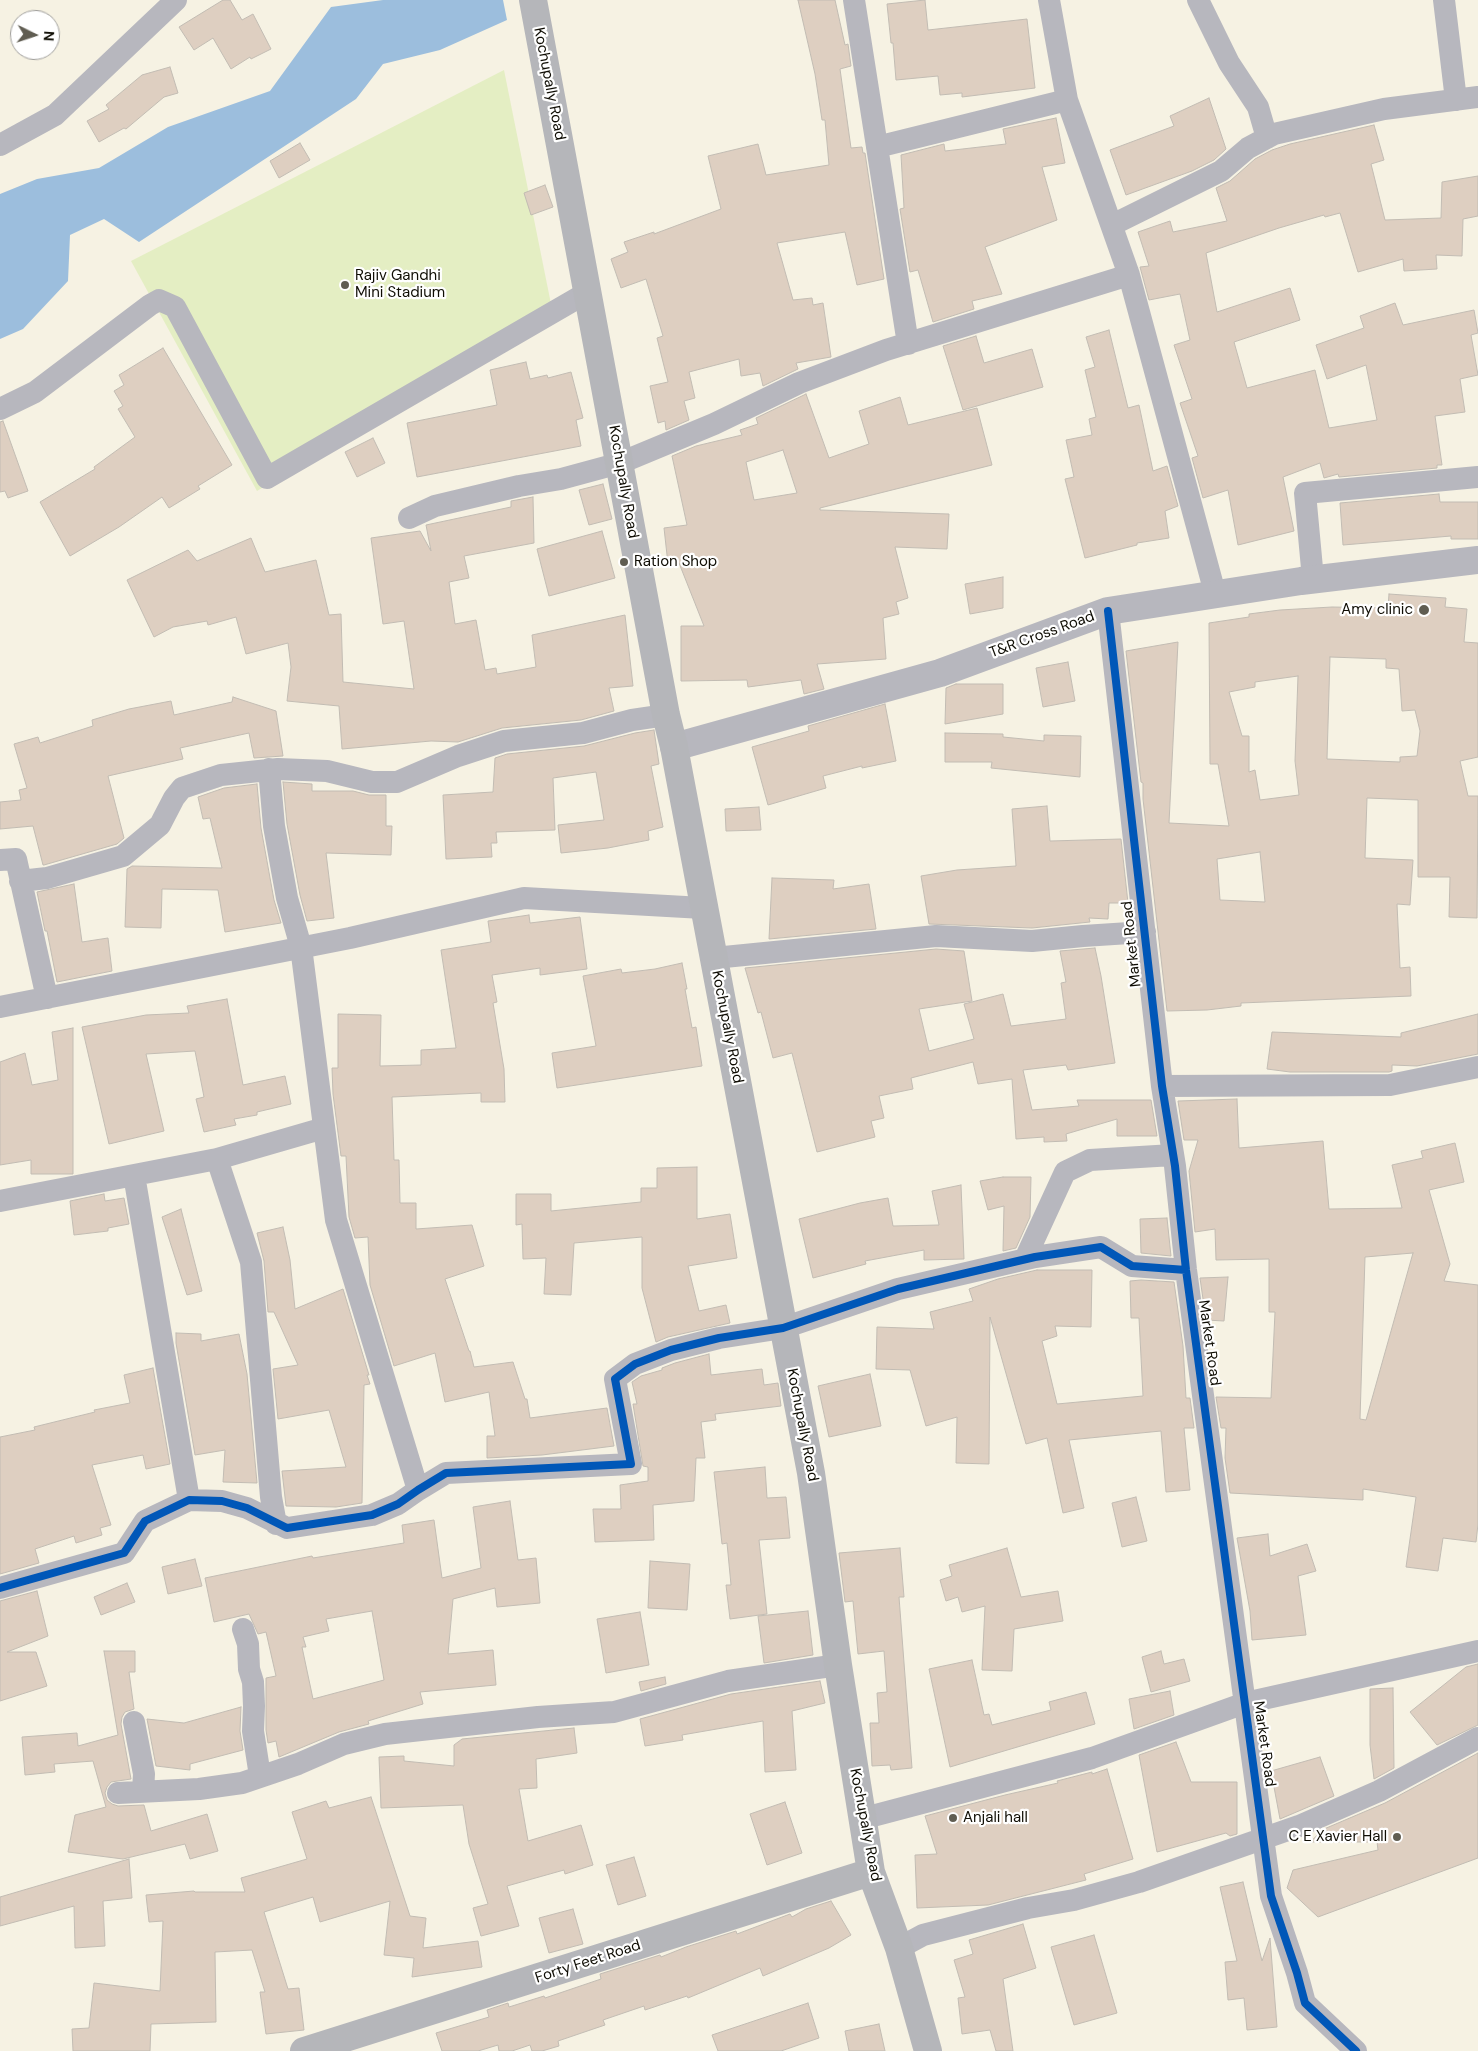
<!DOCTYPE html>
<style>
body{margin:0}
#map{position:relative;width:1478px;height:2051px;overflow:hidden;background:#f6f2e3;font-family:"DM Sans",sans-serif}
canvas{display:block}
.north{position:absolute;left:10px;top:10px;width:50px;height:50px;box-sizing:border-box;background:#fff;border:1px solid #9f9e9b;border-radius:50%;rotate:94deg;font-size:14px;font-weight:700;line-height:20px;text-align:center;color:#0f0d04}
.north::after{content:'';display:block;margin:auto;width:18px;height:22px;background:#605d52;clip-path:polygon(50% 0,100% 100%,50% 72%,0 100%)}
</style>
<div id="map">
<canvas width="1478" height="2051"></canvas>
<div class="north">N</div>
</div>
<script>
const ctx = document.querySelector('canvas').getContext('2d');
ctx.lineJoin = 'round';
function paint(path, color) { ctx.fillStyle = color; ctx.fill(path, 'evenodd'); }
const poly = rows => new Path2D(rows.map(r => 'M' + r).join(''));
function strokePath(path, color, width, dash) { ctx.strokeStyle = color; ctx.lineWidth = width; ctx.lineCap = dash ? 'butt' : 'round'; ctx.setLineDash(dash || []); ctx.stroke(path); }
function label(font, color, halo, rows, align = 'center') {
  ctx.font = font + ' "DM Sans",sans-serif'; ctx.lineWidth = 4.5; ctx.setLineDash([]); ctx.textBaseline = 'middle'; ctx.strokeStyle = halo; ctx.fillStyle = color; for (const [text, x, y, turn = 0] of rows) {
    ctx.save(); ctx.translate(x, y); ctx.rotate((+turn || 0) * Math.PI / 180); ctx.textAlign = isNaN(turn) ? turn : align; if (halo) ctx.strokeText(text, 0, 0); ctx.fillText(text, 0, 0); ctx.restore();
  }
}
paint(poly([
 [504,70,552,309,257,491,131,261]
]), '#e4eec3');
paint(poly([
 [383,0,503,0,507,20,440,50,383,64,356,99,139,242,104,219,70,235,68,281,23,329,0,339,0,194,37,179,99,168,168,127,270,91,331,7]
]), '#9cbedd');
const building = poly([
 [223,0,230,0,242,20,253,14,271,49,251,59,250,57,231,69,213,38,194,50,179,27,223,0],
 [798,0,835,0,845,45,848,44,851,66,840,69,851,148,862,147,863,153,865,153,884,279,857,285,845,232,777,243,793,300,812,298,813,305,823,303,831,357,796,363,798,369,763,386,760,373,741,376,739,359,689,372,695,398,684,401,689,420,666,430,665,421,658,423,650,386,668,382,657,338,663,336,646,279,621,288,611,259,628,252,624,242,654,232,654,234,721,209,708,156,758,144,766,175,829,165,825,120,822,120,815,74,798,0],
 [925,0,928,30,1027,19,1035,88,962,97,962,93,940,95,938,76,896,80,893,43,891,43,887,4,925,0],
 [170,67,178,93,164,97,126,129,124,128,99,142,87,121,109,109,106,105,142,75,170,67],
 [1209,98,1226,149,1214,160,1192,171,1126,195,1110,150,1174,126,1170,116,1209,98],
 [1056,118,1065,163,1042,167,1057,220,985,247,1002,294,972,301,974,309,933,322,918,270,910,272,900,209,904,208,901,155,944,144,945,151,1006,144,1003,129,1056,118],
 [1374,125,1384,160,1371,164,1385,220,1441,218,1442,182,1478,176,1478,216,1463,219,1462,256,1436,255,1437,269,1404,271,1403,259,1358,272,1340,213,1325,217,1324,215,1279,228,1206,253,1217,312,1290,288,1300,320,1234,342,1247,388,1315,370,1329,428,1377,420,1366,365,1327,379,1316,345,1364,328,1360,316,1395,303,1403,325,1474,310,1478,333,1471,335,1478,375,1460,379,1465,412,1435,416,1442,465,1437,465,1437,468,1339,477,1338,474,1324,478,1320,463,1283,477,1294,531,1238,545,1228,490,1203,498,1192,458,1198,456,1180,403,1192,399,1174,345,1190,340,1180,294,1149,300,1140,267,1149,266,1138,232,1170,221,1173,232,1227,221,1216,188,1230,181,1255,159,1272,150,1290,144,1374,125],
 [300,143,310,160,279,178,270,161,300,143],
 [545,185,553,207,531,215,524,193,545,185],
 [1109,330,1128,408,1139,405,1153,471,1167,466,1178,506,1165,511,1169,538,1137,543,1137,545,1085,558,1065,479,1074,477,1066,440,1092,435,1089,419,1096,417,1085,370,1095,367,1086,337,1109,330],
 [976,336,984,363,1032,349,1043,387,963,410,943,346,976,336],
 [163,348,232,465,198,486,200,489,169,508,162,497,119,527,70,556,40,502,95,469,94,467,135,437,118,409,123,406,114,391,124,385,119,375,163,348],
 [526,362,530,379,547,375,548,378,571,372,583,418,576,420,581,446,417,477,407,423,497,405,490,370,526,362],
 [806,394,829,458,869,444,859,411,900,397,908,425,977,408,992,465,820,508,820,510,949,514,947,549,895,547,908,598,896,602,899,614,883,618,886,659,817,664,824,689,804,694,801,680,748,687,747,680,681,681,681,626,704,626,679,563,668,564,664,528,687,525,672,456,696,446,742,435,740,430,758,424,756,418,806,394],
 [783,450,797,493,754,500,746,462,783,450],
 [3,421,28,491,8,498,5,491,0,492,0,422,3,421],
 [373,438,385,463,357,477,345,452,373,438],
 [603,484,612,519,589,525,579,490,603,484],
 [1439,494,1440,502,1478,502,1478,539,1451,539,1451,536,1343,545,1340,503,1439,494],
 [533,497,534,543,464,556,469,578,449,582,455,624,476,620,485,670,496,668,497,674,536,667,532,635,625,615,633,686,609,688,614,711,581,720,502,728,458,742,431,741,342,749,339,706,287,701,291,667,288,643,246,654,236,617,208,625,207,621,173,627,154,637,127,580,188,550,197,561,251,538,265,572,316,560,329,615,341,614,343,682,414,689,404,621,383,624,371,538,420,531,431,551,426,525,511,507,511,501,533,497],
 [602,531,615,578,549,596,537,549,602,531],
 [1003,577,1003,608,970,614,965,584,1003,577],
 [1389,594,1446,598,1445,607,1467,609,1464,642,1478,643,1478,757,1460,761,1468,796,1478,796,1477,918,1449,917,1450,877,1418,877,1418,800,1367,798,1365,858,1413,860,1410,905,1397,904,1400,968,1410,967,1411,996,1241,1003,1241,1006,1207,1010,1167,1011,1143,799,1143,783,1141,782,1126,651,1178,642,1169,823,1229,826,1218,764,1210,764,1209,623,1249,617,1249,614,1280,610,1332,607,1388,608,1389,594],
 [1330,657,1386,659,1386,668,1399,669,1402,711,1415,710,1420,731,1417,756,1400,757,1400,762,1327,759,1330,657],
 [1298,676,1295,761,1299,795,1260,800,1255,770,1249,772,1249,736,1242,736,1229,692,1255,687,1255,682,1298,676],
 [1260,852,1265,902,1220,900,1217,859,1260,852],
 [1068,662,1075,701,1043,707,1036,668,1068,662],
 [956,684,1003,684,1003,714,945,724,946,688,956,684],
 [233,697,276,711,283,756,254,758,249,733,180,748,183,759,108,776,124,838,117,844,44,865,43,865,33,826,0,829,0,802,21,800,19,790,27,788,14,744,38,737,40,743,93,726,92,720,129,709,171,701,174,715,232,702,233,697],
 [885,704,896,761,862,768,862,766,823,776,826,788,768,805,752,747,809,731,808,726,885,704],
 [654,730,659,764,651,766,663,827,648,831,649,840,608,848,561,853,558,825,604,820,596,772,553,778,555,830,496,832,497,843,491,843,492,857,446,859,443,795,493,792,495,758,507,754,584,746,635,733,654,730],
 [945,733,1003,734,1003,737,1044,741,1044,735,1081,736,1080,777,991,768,992,762,945,762,945,733],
 [283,782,312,784,312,791,353,791,369,795,386,795,386,826,392,826,391,855,326,853,334,918,307,921,300,895,287,824,283,782],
 [257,784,261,828,274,900,281,923,225,932,218,890,162,889,161,928,125,927,127,869,132,866,222,868,210,818,203,819,198,797,224,788,257,784],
 [1047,806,1050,841,1121,839,1128,903,1109,903,1108,919,1089,918,1090,922,1032,928,929,924,921,876,957,870,1016,866,1012,809,1047,806],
 [759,807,761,830,726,831,725,809,759,807],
 [772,878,834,880,833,889,869,884,876,929,769,939,772,878],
 [74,884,82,942,108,938,112,971,57,982,47,931,45,931,37,892,74,884],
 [529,915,530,923,580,917,587,969,540,975,540,968,492,975,497,1002,493,1003,504,1069,505,1102,481,1102,481,1093,392,1097,394,1160,399,1160,400,1203,416,1203,416,1229,472,1225,484,1266,445,1279,469,1351,470,1351,474,1367,513,1362,525,1399,527,1399,530,1418,607,1408,614,1446,542,1455,487,1458,487,1436,495,1436,489,1392,445,1402,435,1353,394,1366,370,1285,368,1237,355,1238,349,1217,346,1156,341,1156,333,1094,332,1068,338,1068,338,1014,381,1015,380,1066,421,1065,421,1050,456,1048,441,950,491,942,488,921,529,915],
 [1095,948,1101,976,1115,1063,1068,1070,1066,1065,1023,1070,1032,1110,1079,1106,1077,1100,1151,1100,1157,1136,1117,1136,1117,1119,1066,1134,1067,1141,1044,1142,1044,1137,1016,1139,1012,1079,978,1084,973,1062,911,1078,913,1089,879,1096,884,1118,871,1121,875,1137,817,1152,792,1053,773,1058,761,1012,758,1013,745,968,936,949,964,951,972,1001,919,1009,929,1051,974,1039,964,1004,1003,994,1011,1026,1066,1019,1061,983,1066,982,1060,951,1095,948],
 [682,963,687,989,685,989,692,1028,696,1027,702,1066,557,1088,552,1053,596,1046,583,976,621,969,622,973,655,969,682,963],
 [227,999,243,1085,285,1076,291,1104,257,1112,257,1115,234,1119,236,1125,204,1132,196,1099,204,1097,195,1051,146,1054,164,1131,109,1144,82,1027,146,1015,189,1013,187,1006,227,999],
 [1478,1014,1478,1054,1417,1066,1392,1065,1392,1071,1389,1072,1290,1072,1267,1069,1272,1032,1401,1037,1401,1033,1478,1014],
 [73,1028,73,1174,31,1174,31,1160,0,1165,0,1062,25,1053,32,1085,58,1080,52,1032,73,1028],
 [1237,1099,1239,1148,1323,1141,1329,1209,1402,1208,1392,1165,1423,1158,1421,1151,1455,1143,1464,1182,1429,1190,1450,1264,1444,1281,1478,1285,1478,1524,1476,1542,1443,1538,1438,1571,1406,1567,1416,1497,1363,1489,1363,1500,1230,1493,1225,1458,1226,1428,1221,1428,1216,1397,1271,1398,1275,1312,1269,1312,1269,1259,1216,1260,1215,1229,1195,1232,1189,1171,1198,1140,1184,1140,1178,1101,1237,1099],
 [1413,1253,1366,1420,1360,1419,1365,1257,1413,1253],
 [697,1167,697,1219,730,1214,737,1258,688,1266,699,1311,726,1305,730,1323,668,1337,656,1342,642,1288,642,1237,574,1243,571,1295,544,1294,546,1258,523,1259,522,1224,516,1225,516,1194,551,1194,551,1211,641,1202,641,1188,657,1188,657,1168,697,1167],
 [1003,1177,1031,1177,1030,1217,1016,1248,1003,1251,1004,1206,988,1210,980,1181,1003,1177],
 [961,1185,964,1259,924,1260,924,1250,865,1261,866,1264,813,1278,799,1219,860,1203,888,1198,893,1226,939,1225,932,1191,961,1185],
 [104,1194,105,1201,124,1198,129,1224,108,1228,108,1231,74,1235,70,1201,104,1194],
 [181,1209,202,1291,187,1295,162,1217,181,1209],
 [1167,1218,1171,1256,1141,1253,1140,1219,1167,1218],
 [283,1227,290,1260,295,1309,343,1289,369,1375,367,1375,370,1384,364,1385,362,1503,336,1507,286,1506,282,1471,346,1467,329,1410,278,1419,273,1369,298,1365,274,1312,268,1312,264,1261,257,1233,283,1227],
 [1037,1270,1092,1270,1091,1327,1055,1326,1057,1336,1042,1341,1057,1404,1143,1396,1139,1318,1131,1318,1130,1281,1141,1280,1174,1282,1183,1346,1186,1398,1190,1398,1194,1428,1184,1428,1190,1490,1166,1492,1161,1431,1069,1440,1084,1508,1063,1513,1047,1438,1026,1444,990,1317,989,1464,956,1463,957,1417,926,1426,910,1370,876,1369,877,1327,934,1329,930,1312,973,1301,969,1289,998,1279,1037,1270],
 [1228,1277,1224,1321,1206,1320,1200,1278,1228,1277],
 [176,1333,201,1334,201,1341,239,1334,247,1374,257,1483,223,1482,225,1450,195,1455,176,1343,176,1333],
 [709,1354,711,1375,762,1369,764,1385,778,1383,781,1406,715,1414,716,1420,701,1422,705,1458,696,1458,694,1501,653,1505,654,1540,595,1542,593,1509,621,1509,620,1485,648,1481,648,1467,643,1466,633,1404,637,1404,632,1382,641,1376,662,1370,662,1368,675,1363,709,1354],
 [153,1368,170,1464,146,1469,143,1455,92,1465,111,1525,100,1528,102,1535,76,1543,74,1536,35,1549,39,1563,0,1574,0,1437,35,1430,34,1427,95,1412,94,1410,130,1403,124,1375,153,1368],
 [870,1374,881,1426,829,1437,818,1386,870,1374],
 [765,1467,767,1498,786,1497,790,1538,759,1540,767,1614,730,1619,726,1585,731,1585,727,1543,722,1544,714,1472,765,1467],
 [1136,1497,1147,1541,1122,1547,1112,1503,1136,1497],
 [510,1501,518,1560,536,1558,540,1603,497,1607,495,1588,453,1599,448,1654,493,1650,496,1685,420,1692,423,1704,368,1721,369,1724,339,1732,279,1757,276,1741,268,1743,266,1730,266,1678,276,1676,266,1632,258,1634,249,1614,214,1622,205,1578,312,1556,313,1558,404,1543,402,1525,434,1520,442,1578,481,1568,473,1507,510,1501],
 [372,1611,384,1680,313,1699,302,1647,306,1647,303,1637,329,1631,326,1619,372,1611],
 [1268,1534,1270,1556,1307,1544,1316,1571,1298,1576,1306,1635,1252,1640,1250,1611,1237,1538,1268,1534],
 [900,1548,904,1597,899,1597,912,1768,891,1770,890,1765,872,1766,870,1723,879,1723,877,1693,887,1692,884,1651,858,1654,853,1601,845,1602,839,1553,900,1548],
 [1007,1548,1021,1597,1058,1591,1063,1621,1014,1629,1012,1671,982,1670,985,1606,962,1612,958,1597,946,1601,940,1580,952,1576,949,1565,1007,1548],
 [195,1559,202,1586,168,1594,162,1567,195,1559],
 [650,1561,690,1564,687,1610,648,1608,650,1561],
 [127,1583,135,1602,101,1615,94,1597,127,1583],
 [37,1591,48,1636,7,1652,36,1652,47,1686,0,1701,0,1601,37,1591],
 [808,1611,813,1655,764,1663,758,1616,808,1611],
 [640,1612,649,1665,606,1673,597,1619,640,1612],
 [104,1651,135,1651,135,1672,129,1672,134,1709,125,1712,122,1717,121,1724,131,1779,111,1782,107,1787,105,1793,107,1800,112,1804,118,1806,144,1805,151,1831,207,1814,218,1851,190,1859,185,1844,123,1859,68,1852,75,1815,106,1807,93,1761,54,1764,55,1772,25,1775,22,1737,77,1733,78,1746,118,1735,104,1651],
 [1161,1651,1164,1664,1184,1659,1190,1681,1151,1692,1142,1657,1161,1651],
 [972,1660,984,1715,989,1714,992,1725,1051,1710,1049,1702,1086,1692,1095,1724,950,1767,929,1669,972,1660],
 [1478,1664,1478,1725,1437,1745,1410,1712,1466,1667,1478,1664],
 [665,1677,666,1684,641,1691,639,1682,665,1677],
 [820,1681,825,1703,792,1711,796,1770,765,1772,763,1721,682,1735,683,1740,645,1746,640,1719,731,1694,820,1681],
 [1393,1688,1394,1768,1374,1779,1370,1745,1370,1689,1393,1688],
 [1170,1691,1174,1715,1134,1729,1129,1699,1170,1691],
 [241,1707,240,1731,243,1750,190,1764,190,1770,156,1766,147,1719,184,1723,241,1707],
 [574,1728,577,1753,536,1759,537,1788,519,1789,528,1841,581,1825,593,1865,565,1874,564,1870,507,1886,519,1926,481,1936,473,1908,488,1904,469,1844,463,1805,381,1808,379,1757,404,1756,404,1761,454,1766,454,1745,462,1739,574,1728],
 [1176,1742,1191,1782,1237,1782,1237,1834,1230,1836,1226,1833,1157,1852,1139,1755,1176,1742],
 [1478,1753,1478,1858,1318,1917,1287,1888,1293,1870,1378,1850,1377,1842,1310,1842,1324,1829,1385,1803,1478,1753],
 [1320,1757,1334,1796,1280,1819,1271,1771,1320,1757],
 [1107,1769,1133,1859,1084,1874,1086,1880,988,1905,917,1908,915,1855,937,1854,925,1816,1005,1795,1058,1783,1057,1781,1092,1772,1092,1774,1107,1769],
 [371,1797,410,1916,426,1918,423,1948,478,1941,482,1967,412,1977,414,1958,384,1955,390,1901,320,1922,313,1897,264,1912,288,1989,299,1988,304,2030,266,2034,260,1992,265,1992,252,1950,215,1952,216,2022,151,2024,150,2051,73,2051,72,2029,89,2028,94,1983,160,1991,163,1921,149,1922,146,1895,194,1891,195,1892,245,1892,241,1878,307,1859,292,1812,326,1801,329,1808,371,1797],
 [785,1802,802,1853,767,1865,750,1814,785,1802],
 [634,1857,646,1896,618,1905,606,1865,634,1857],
 [129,1859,132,1898,103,1901,105,1946,75,1948,74,1906,0,1926,0,1897,129,1859],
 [1243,1882,1262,1961,1270,1938,1277,2027,1247,2030,1244,1998,1228,2000,1225,1962,1237,1961,1220,1887,1243,1882],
 [831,1901,851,1935,829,1948,763,1976,760,1968,688,1998,687,1996,645,2010,644,2006,603,2020,605,2025,558,2041,559,2046,542,2051,532,2051,530,2045,512,2051,499,2051,498,2045,478,2051,442,2051,436,2033,489,2017,487,2010,508,2003,509,2007,544,1996,545,1998,601,1979,600,1974,660,1955,661,1957,686,1947,736,1931,737,1934,790,1914,792,1917,806,1909,831,1901],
 [573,1909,583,1944,549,1953,539,1918,573,1909],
 [1023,1924,1036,1968,1003,1979,1013,2051,996,2051,990,2030,962,2034,958,1998,965,1997,954,1960,973,1954,969,1940,1023,1924],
 [1094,1935,1117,2013,1074,2025,1051,1947,1094,1935],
 [808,2003,819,2038,781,2051,718,2051,712,2035,808,2003],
 [879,2024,885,2051,849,2051,845,2031,879,2024]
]);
paint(building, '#decfc1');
strokePath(building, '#c2bcb3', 1);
strokePath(poly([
 [854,0,908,344],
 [1049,0,1067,100,1129,275,1215,593],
 [1198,0,1229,63,1258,107,1267,138],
 [1444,0,1456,100],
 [0,145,55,115,176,0],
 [877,147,1067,100],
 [1112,225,1221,171,1248,148,1274,134,1384,109,1478,97],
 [0,409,35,392,150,305,159,300,175,307,267,478,588,292],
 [409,518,435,506,519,486,561,479,620,463,714,424,799,383,886,350,1129,275],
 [1313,579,1305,493,1478,477],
 [1108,611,1162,1086,1175,1166,1186,1270,1271,1896,1297,1973,1305,2003,1356,2051],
 [269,769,274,826,287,898,301,947,336,1220,418,1490],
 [0,860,16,859,47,998],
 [20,881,47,878,123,856,160,825,174,798,182,788,221,775,278,769,327,771,372,782,397,782,458,756,504,741,583,733,632,720,666,715],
 [714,958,936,936,1032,941,1083,936,1145,932],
 [0,1007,350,938,524,898,703,908],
 [1162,1086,1390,1085,1478,1067],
 [134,1175,189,1500],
 [0,1201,217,1159],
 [1025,1259,1065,1172,1090,1160,1173,1155],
 [276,1524,271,1497,251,1262,217,1159,324,1128],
 [0,1588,124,1553,145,1521,189,1500,222,1501,247,1508,287,1528,372,1515,398,1504,418,1490,446,1473,631,1464,615,1379,635,1364,671,1350,719,1338,783,1328,898,1289,1035,1257,1101,1247,1132,1266,1186,1270],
 [243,1629,248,1644,249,1669,253,1682,254,1706,253,1731,260,1776],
 [134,1722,144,1774,143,1791],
 [118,1793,199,1789,242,1783,298,1764,344,1744,385,1734,538,1717,614,1712,728,1681,838,1665],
 [861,1819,1092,1758,1245,1703,1478,1651],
 [899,1948,923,1935,1028,1908,1074,1900,1139,1882,1299,1826,1379,1791,1478,1738]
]), '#b7b7be', 22);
strokePath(poly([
 [674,747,940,673,1108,611,1301,581,1478,560]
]), '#b7b7be', 28);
strokePath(poly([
 [533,0,666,715,674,747,811,1473,838,1665,871,1872,899,1948,928,2051],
 [304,2051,871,1872]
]), '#b5b6ba', 28);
strokePath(poly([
 [1108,611,1162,1086,1175,1166,1186,1270,1271,1896,1297,1973,1305,2003,1356,2051],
 [0,1588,124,1553,145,1521,189,1500,222,1501,247,1508,287,1528,372,1515,398,1504,418,1490,446,1473,631,1464,615,1379,635,1364,671,1350,719,1338,783,1328,898,1289,1035,1257,1101,1247,1132,1266,1186,1270]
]), '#0057b8', 8);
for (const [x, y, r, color] of [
 [345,285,5,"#605d52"],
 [624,562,5,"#605d52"],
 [1424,610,6,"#605d52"],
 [953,1818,5,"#605d52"],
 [1397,1837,5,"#605d52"]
]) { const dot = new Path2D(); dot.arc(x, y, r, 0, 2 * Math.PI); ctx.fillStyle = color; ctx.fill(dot); strokePath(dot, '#fff', 2); }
label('15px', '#0f0d04', '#fff', [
 ["Kochupally Road",549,84,79],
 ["Kochupally Road",623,482,80],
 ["T&R Cross Road",1042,635,-20],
 ["Market Road",1132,944,-96],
 ["Kochupally Road",727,1027,79],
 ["Market Road",1209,1343,82],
 ["Kochupally Road",802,1425,79],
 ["Market Road",1264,1744,82],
 ["Kochupally Road",865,1825,79],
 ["Forty Feet Road",588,1962,-18]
]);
label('15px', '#0f0d04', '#fff', [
 ["Rajiv Gandhi",355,276],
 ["Mini Stadium",355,293],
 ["Ration Shop",634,562],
 ["Amy clinic",1413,610,"right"],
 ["Anjali hall",963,1818],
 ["C E Xavier Hall",1387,1837,"right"]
], 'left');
</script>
